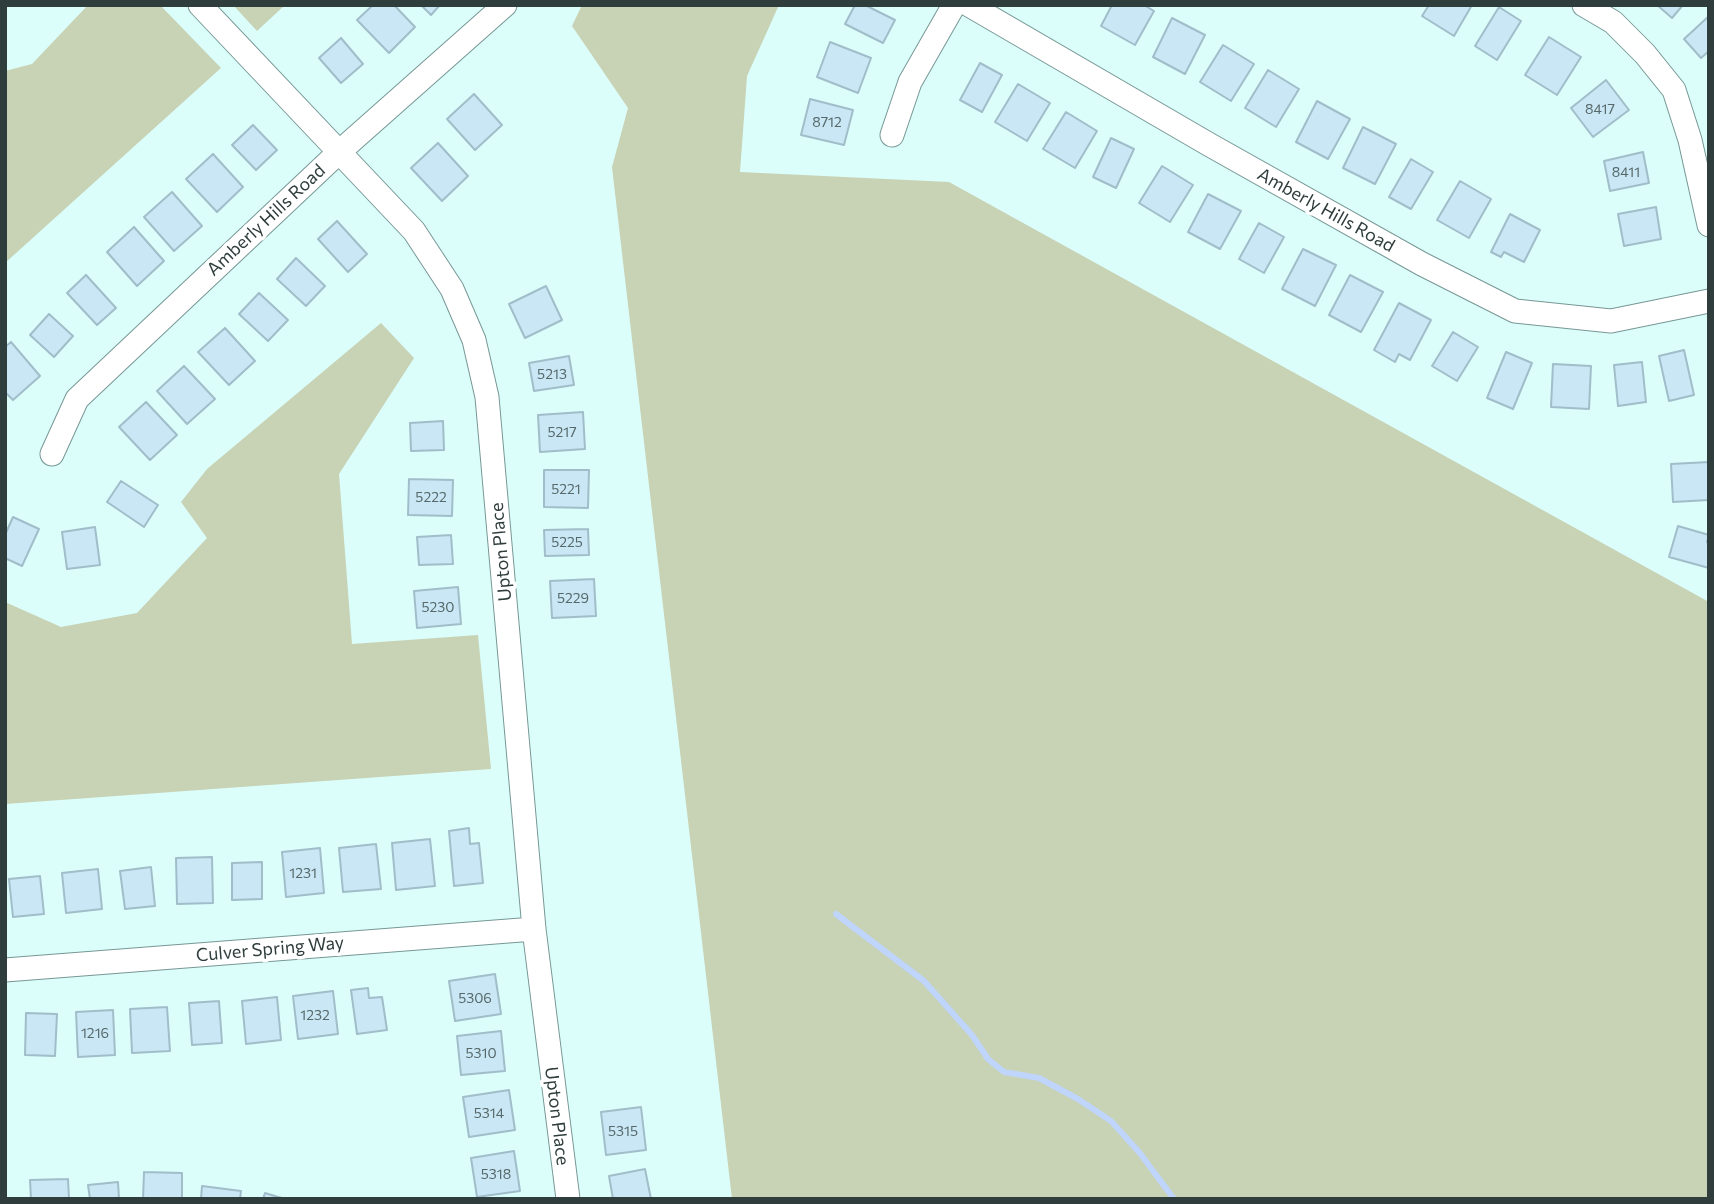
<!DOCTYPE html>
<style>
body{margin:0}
#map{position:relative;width:1714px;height:1204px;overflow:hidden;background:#dbfefb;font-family:Commissioner,sans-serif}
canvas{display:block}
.frame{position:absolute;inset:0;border:7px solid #2f3d3c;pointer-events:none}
</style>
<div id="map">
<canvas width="1714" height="1204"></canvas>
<div class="frame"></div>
</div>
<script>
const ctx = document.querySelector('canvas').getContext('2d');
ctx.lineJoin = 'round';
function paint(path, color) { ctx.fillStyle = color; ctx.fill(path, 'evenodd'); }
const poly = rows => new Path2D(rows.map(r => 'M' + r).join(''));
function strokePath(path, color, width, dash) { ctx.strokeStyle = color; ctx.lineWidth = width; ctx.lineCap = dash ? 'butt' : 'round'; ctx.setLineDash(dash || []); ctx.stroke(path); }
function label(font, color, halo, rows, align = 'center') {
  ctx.font = font + ' Commissioner,sans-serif'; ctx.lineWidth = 7; ctx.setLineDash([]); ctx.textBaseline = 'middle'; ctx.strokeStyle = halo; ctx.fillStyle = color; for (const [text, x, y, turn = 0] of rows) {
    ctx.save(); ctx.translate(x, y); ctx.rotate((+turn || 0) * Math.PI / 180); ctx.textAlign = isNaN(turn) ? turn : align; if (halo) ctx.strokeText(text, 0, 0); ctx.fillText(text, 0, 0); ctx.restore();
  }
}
paint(poly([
 [88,5,160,5,221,68,5,263,5,71,32,64],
 [233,5,285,5,257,31],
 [582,5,779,5,747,76,740,172,949,182,1709,602,1709,1199,732,1199,612,167,628,108,572,26],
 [381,323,414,358,339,474,352,644,478,635,491,769,5,804,5,602,61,627,137,613,207,538,181,502,207,469]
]), '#c8d2b5');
strokePath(poly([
 [836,914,924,981,972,1035,988,1059,1004,1072,1039,1078,1078,1099,1111,1121,1139,1152,1174,1199]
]), '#bfd5fc', 6);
const building = poly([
 [373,5,394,5,415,27,389,53,357,20,373,5],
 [421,5,440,5,431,15,421,5],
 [855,5,865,5,895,20,883,43,845,24,855,5],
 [1112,5,1144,5,1154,11,1135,45,1101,26,1112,5],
 [1429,5,1472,5,1454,36,1422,16,1429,5],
 [1657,5,1683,5,1672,18,1657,5],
 [1499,7,1521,21,1497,60,1475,46,1499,7],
 [1709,16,1709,51,1701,58,1684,39,1709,16],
 [1172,18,1205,35,1185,74,1153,57,1172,18],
 [1549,37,1581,57,1557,95,1525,75,1549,37],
 [341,38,363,64,341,83,319,58,341,38],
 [830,42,871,58,858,93,817,77,830,42],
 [1223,45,1254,64,1231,101,1200,82,1223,45],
 [980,63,1002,75,982,112,960,100,980,63],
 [1268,70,1299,89,1276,127,1245,108,1268,70],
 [1606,80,1629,110,1593,137,1571,108,1606,80],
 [1018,84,1050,103,1027,141,995,122,1018,84],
 [474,94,502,125,475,150,447,119,474,94],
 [810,99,853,110,844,145,801,135,810,99],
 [1317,101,1350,119,1328,159,1296,142,1317,101],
 [1066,112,1097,131,1075,168,1043,149,1066,112],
 [253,125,277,150,256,170,232,145,253,125],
 [1363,127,1396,144,1375,184,1343,168,1363,127],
 [1111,138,1134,149,1116,188,1093,177,1111,138],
 [438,143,468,176,442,201,411,168,438,143],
 [1643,152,1649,183,1610,191,1604,161,1643,152],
 [213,154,243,187,217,212,186,179,213,154],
 [1411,159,1433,172,1411,209,1389,197,1411,159],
 [1162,166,1193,185,1170,222,1139,203,1162,166],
 [1460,181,1491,199,1469,238,1437,220,1460,181],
 [172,192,202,226,174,251,144,217,172,192],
 [1208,194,1241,211,1220,249,1188,232,1208,194],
 [1656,207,1661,239,1624,246,1618,214,1656,207],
 [1510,214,1540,230,1524,262,1504,252,1501,257,1491,252,1510,214],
 [337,221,367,254,348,272,318,239,337,221],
 [1259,223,1284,237,1264,273,1239,259,1259,223],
 [134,227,164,261,137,286,107,252,134,227],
 [1303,249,1336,265,1315,306,1282,289,1303,249],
 [296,258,325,286,306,306,277,279,296,258],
 [86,275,116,308,97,325,67,293,86,275],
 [1350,275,1383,292,1361,332,1329,315,1350,275],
 [546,286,562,320,525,338,509,304,546,286],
 [259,293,288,320,268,341,239,314,259,293],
 [1399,303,1431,320,1410,360,1399,354,1395,362,1374,350,1399,303],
 [49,314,73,336,54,357,30,335,49,314],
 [225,328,255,361,229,385,198,352,225,328],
 [1453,332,1478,347,1457,381,1432,366,1453,332],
 [11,342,40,376,13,400,5,392,5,347,11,342],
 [1684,350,1694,395,1669,401,1659,356,1684,350],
 [1506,352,1532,363,1513,409,1487,398,1506,352],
 [569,356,574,385,534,391,529,363,569,356],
 [1642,362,1646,402,1618,406,1614,365,1642,362],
 [1553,364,1591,366,1589,409,1551,407,1553,364],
 [184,366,215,399,187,424,157,391,184,366],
 [146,402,177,435,150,460,119,427,146,402],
 [583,412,585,449,540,452,538,415,583,412],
 [443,421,444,450,411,451,410,423,443,421],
 [1709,462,1709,500,1673,502,1671,464,1709,462],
 [544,470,589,470,588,508,544,507,544,470],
 [409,479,453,480,452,516,408,515,409,479],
 [121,481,158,505,144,527,107,502,121,481],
 [13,517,39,529,22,566,5,558,5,535,13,517],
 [1678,526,1709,535,1707,542,1709,543,1709,568,1669,557,1678,526],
 [95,527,100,565,67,569,62,532,95,527],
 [588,529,589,555,545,556,544,530,588,529],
 [451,535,453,564,419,565,417,537,451,535],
 [594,579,596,616,552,618,550,581,594,579],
 [458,587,461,624,417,628,414,591,458,587],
 [469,828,470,844,479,843,483,883,454,886,449,831,469,828],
 [430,839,435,886,396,890,392,843,430,839],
 [376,844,381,889,343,892,339,848,376,844],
 [320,848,324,893,286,897,282,852,320,848],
 [212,857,213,903,177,904,176,858,212,857],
 [262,862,262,899,232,900,232,863,262,862],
 [151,867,155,906,125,909,120,871,151,867],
 [98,869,102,909,66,913,62,873,98,869],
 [40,876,44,914,13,917,9,879,40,876],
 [495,974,501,1014,455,1021,449,981,495,974],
 [368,988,369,998,382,997,387,1030,357,1034,351,990,368,988],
 [333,991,338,1034,298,1039,293,996,333,991],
 [277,997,281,1040,246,1044,242,1001,277,997],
 [219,1001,222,1043,192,1045,189,1003,219,1001],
 [167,1007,170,1051,132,1053,130,1009,167,1007],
 [113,1010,115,1055,78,1057,76,1012,113,1010],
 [26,1013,57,1014,55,1056,25,1055,26,1013],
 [501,1031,505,1071,461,1075,457,1036,501,1031],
 [509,1090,515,1130,469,1137,463,1097,509,1090],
 [641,1107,646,1150,606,1155,601,1112,641,1107],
 [514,1151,520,1191,477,1197,471,1158,514,1151],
 [645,1169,651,1199,613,1199,609,1176,645,1169],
 [144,1172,182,1173,182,1199,143,1199,144,1172],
 [68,1179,69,1199,31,1199,30,1180,68,1179],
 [118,1182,119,1199,90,1199,88,1185,118,1182],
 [202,1186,241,1191,240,1199,201,1199,202,1186],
 [265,1193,285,1199,263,1199,265,1193]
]);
paint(building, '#c9e7f4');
strokePath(building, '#a0bdc9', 2);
const minor = poly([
 [200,5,414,231,452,289,474,340,487,397,534,929,568,1199],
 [969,5,1210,145,1422,264,1515,311,1611,321,1709,301],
 [1584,5,1613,22,1645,54,1674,90,1690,140,1709,225],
 [892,135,910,82,954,5],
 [52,454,77,399,338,153,505,5],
 [5,970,534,929]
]);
strokePath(minor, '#779795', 25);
strokePath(minor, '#fff', 23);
label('14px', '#56686a', null, [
 ["8417",1600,109],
 ["8712",827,122],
 ["8411",1626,172],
 ["5213",552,374],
 ["5217",562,432],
 ["5221",566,489],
 ["5222",431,497],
 ["5225",567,542],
 ["5229",573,598],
 ["5230",438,607],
 ["1231",303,873],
 ["5306",475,998],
 ["1232",315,1015],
 ["1216",95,1033],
 ["5310",481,1053],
 ["5314",489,1113],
 ["5315",623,1131],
 ["5318",496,1174]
]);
label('18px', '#2f3d3c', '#fff', [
 ["Amberly Hills Road",1326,210,29],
 ["Amberly Hills Road",266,220,-43],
 ["Upton Place",501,552,-95],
 ["Culver Spring Way",270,949,-5],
 ["Upton Place",557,1116,83]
]);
</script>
